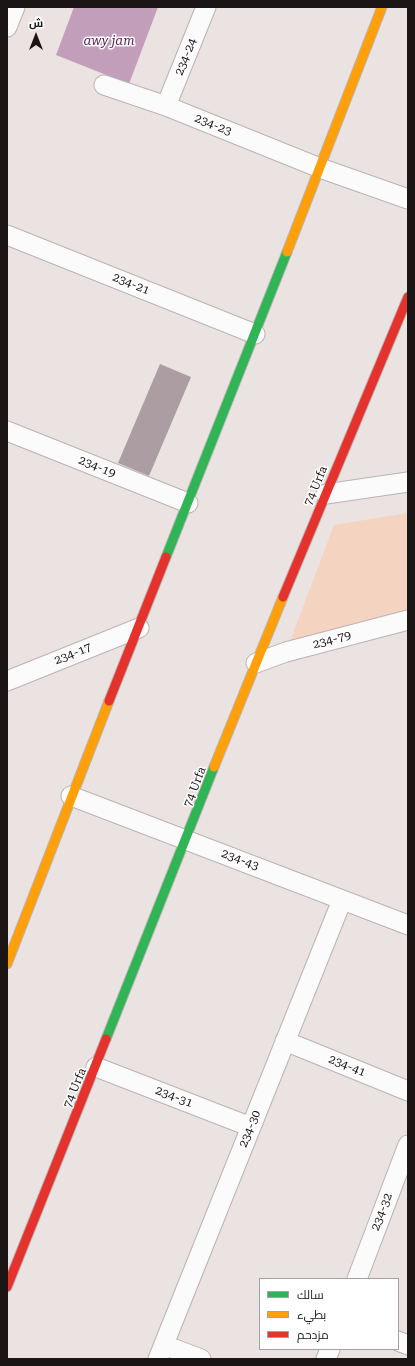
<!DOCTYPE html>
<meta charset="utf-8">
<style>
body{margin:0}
#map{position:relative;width:415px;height:1366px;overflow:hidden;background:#ebe2e2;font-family:"Roboto Serif",Cairo,serif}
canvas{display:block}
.frame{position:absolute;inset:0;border:8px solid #1b1515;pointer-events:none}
.legend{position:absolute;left:259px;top:1278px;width:140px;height:72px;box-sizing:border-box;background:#fff;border:1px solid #a4a1a1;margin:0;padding:5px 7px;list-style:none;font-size:12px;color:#1b1515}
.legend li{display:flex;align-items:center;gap:8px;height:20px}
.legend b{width:20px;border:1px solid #a4a1a1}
.north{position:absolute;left:16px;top:16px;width:40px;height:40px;-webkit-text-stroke:3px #fff;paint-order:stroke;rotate:0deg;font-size:11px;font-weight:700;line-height:16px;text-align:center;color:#1b1515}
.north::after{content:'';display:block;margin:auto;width:14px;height:18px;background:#1b1515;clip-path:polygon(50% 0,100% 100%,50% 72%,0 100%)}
</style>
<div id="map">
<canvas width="415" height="1366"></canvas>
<div class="frame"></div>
<ul class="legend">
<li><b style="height:5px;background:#30b455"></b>سالك</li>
<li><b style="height:5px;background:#ff9f0a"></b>بطيء</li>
<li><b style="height:5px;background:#e5322d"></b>مزدحم</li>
</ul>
<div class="north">ش</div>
</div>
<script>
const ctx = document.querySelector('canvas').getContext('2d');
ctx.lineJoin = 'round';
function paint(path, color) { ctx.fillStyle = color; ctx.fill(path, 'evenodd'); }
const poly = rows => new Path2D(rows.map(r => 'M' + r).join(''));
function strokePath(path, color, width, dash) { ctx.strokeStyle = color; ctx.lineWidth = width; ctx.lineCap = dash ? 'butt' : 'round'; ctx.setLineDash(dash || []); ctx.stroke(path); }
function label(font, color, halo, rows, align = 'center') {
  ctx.font = font + ' "Roboto Serif",serif'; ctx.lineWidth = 3; ctx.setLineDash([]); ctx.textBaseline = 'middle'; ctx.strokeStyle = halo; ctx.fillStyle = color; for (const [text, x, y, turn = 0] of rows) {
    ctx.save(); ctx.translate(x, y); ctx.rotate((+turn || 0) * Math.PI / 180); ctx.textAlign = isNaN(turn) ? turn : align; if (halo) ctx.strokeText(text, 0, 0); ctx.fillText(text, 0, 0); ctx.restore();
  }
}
paint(poly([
 [408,513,408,620,286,652,334,525]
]), '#f4d4c0');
paint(poly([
 [74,7,158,7,129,84,56,55]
]), '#c29ebb');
paint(poly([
 [160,364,191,377,149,476,118,463]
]), '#ac9da2');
const street = poly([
 [7,27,15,7],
 [104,85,166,106,320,168,408,199],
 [166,106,206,7],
 [7,235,255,334],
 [7,431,188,503],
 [326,494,408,482],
 [256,663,286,652,408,620],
 [7,681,139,628],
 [71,796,408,925],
 [285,1041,408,1091],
 [96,1067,251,1127],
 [357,1279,408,1145],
 [398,1341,408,1345],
 [164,1345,201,1359],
 [158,1359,342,900],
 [326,1359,330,1349]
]);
const fast = poly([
 [166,557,287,252],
 [106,1039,214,767]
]);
const slow = poly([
 [287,252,382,7],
 [214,767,283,597],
 [7,964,109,701]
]);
const jam = poly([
 [283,597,408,297],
 [109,701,166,557],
 [7,1287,106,1039]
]);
strokePath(street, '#bab3b3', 21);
strokePath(fast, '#bab3b3', 11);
strokePath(slow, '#bab3b3', 11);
strokePath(jam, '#bab3b3', 11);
strokePath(street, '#fcfbfb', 19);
strokePath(fast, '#30b455', 9);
strokePath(slow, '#ff9f0a', 9);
strokePath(jam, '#e5322d', 9);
label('12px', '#1b1515', '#fff', [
 ["234-24",186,57,-68],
 ["234-23",213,125,22],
 ["234-21",131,284,22],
 ["234-19",97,467,22],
 ["74 Urfa",316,486,-67],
 ["234-79",332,640,-15],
 ["234-17",73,654,-22],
 ["74 Urfa",195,787,-69],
 ["234-43",240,860,21],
 ["234-41",347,1066,22],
 ["74 Urfa",75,1088,-68],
 ["234-31",174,1097,21],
 ["234-30",250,1129,-68],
 ["234-32",382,1212,-69]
]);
label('italic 13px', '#571c52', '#fff', [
 ["awy jam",109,41]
]);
</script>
